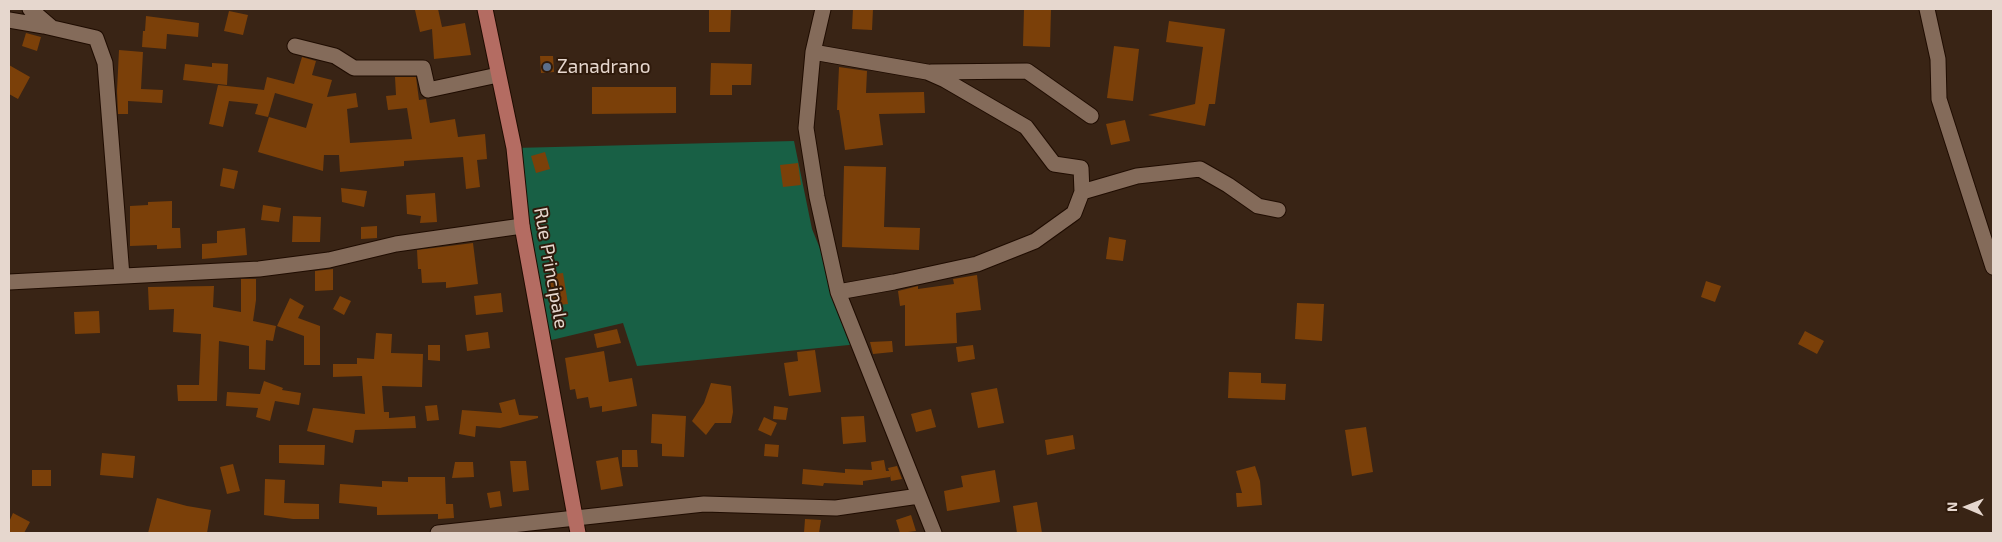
<!DOCTYPE html>
<style>
body{margin:0}
#map{position:relative;width:2002px;height:542px;overflow:hidden;background:#392415;font-family:"Exo 2",sans-serif}
canvas{display:block}
.frame{position:absolute;inset:0;border:10px solid #e6d7ce;pointer-events:none}
.north{position:absolute;left:1942px;top:482px;width:50px;height:50px;-webkit-text-stroke:4px #2f1a0b;paint-order:stroke;rotate:271deg;font-size:14px;font-weight:700;line-height:20px;text-align:center;color:#e6d7ce}
.north::after{content:'';display:block;margin:auto;width:18px;height:22px;background:#e6d7ce;clip-path:polygon(50% 0,100% 100%,50% 72%,0 100%)}
</style>
<div id="map">
<canvas width="2002" height="542"></canvas>
<div class="frame"></div>
<div class="north">N</div>
</div>
<script>
const ctx = document.querySelector('canvas').getContext('2d');
ctx.lineJoin = 'round';
function paint(path, color) { ctx.fillStyle = color; ctx.fill(path, 'evenodd'); }
const poly = rows => new Path2D(rows.map(r => 'M' + r).join(''));
function strokePath(path, color, width, dash) { ctx.strokeStyle = color; ctx.lineWidth = width; ctx.lineCap = dash ? 'butt' : 'round'; ctx.setLineDash(dash || []); ctx.stroke(path); }
function label(font, color, halo, rows, align = 'center') {
  ctx.font = font + ' "Exo 2",sans-serif'; ctx.lineWidth = 4; ctx.setLineDash([]); ctx.textBaseline = 'middle'; ctx.strokeStyle = halo; ctx.fillStyle = color; for (const [text, x, y, turn = 0] of rows) {
    ctx.save(); ctx.translate(x, y); ctx.rotate((+turn || 0) * Math.PI / 180); ctx.textAlign = isNaN(turn) ? turn : align; if (halo) ctx.strokeText(text, 0, 0); ctx.fillText(text, 0, 0); ctx.restore();
  }
}
paint(poly([
 [794,141,812,229,859,344,637,366,623,323,543,342,514,148]
]), '#186045');
paint(poly([
 [423,9,438,9,442,27,465,23,471,55,434,59,432,29,420,32,415,10],
 [709,9,731,9,730,32,709,32],
 [853,9,873,9,872,30,852,29],
 [1024,9,1051,9,1050,47,1023,46],
 [229,11,248,15,243,35,224,31],
 [146,16,199,23,198,37,167,34,166,49,142,47,143,31,145,31],
 [1169,21,1225,29,1215,104,1209,104,1205,126,1148,115,1195,104,1203,47,1166,42],
 [26,33,41,37,37,51,22,46],
 [1114,46,1139,49,1133,101,1107,98],
 [119,50,143,52,141,89,163,90,162,103,128,101,128,114,118,114,117,91],
 [540,56,553,56,554,72,541,73],
 [302,57,316,61,312,75,332,80,327,97,356,93,358,107,347,109,350,143,412,139,407,108,388,110,386,96,396,95,395,77,416,77,419,100,426,99,430,123,455,119,458,137,485,134,487,159,477,160,480,187,466,189,463,157,404,161,404,166,340,172,339,155,324,155,323,171,258,152,269,117,306,128,313,104,275,93,268,117,255,114,258,104,229,101,223,127,209,124,218,85,264,90,267,77,294,84],
 [212,63,228,64,227,85,183,80,185,64,212,67],
 [711,63,752,64,751,85,732,85,732,95,710,95],
 [9,65,30,77,18,99,9,94],
 [839,67,867,71,866,93,924,92,925,113,879,114,883,145,845,150,839,110,837,110],
 [592,87,676,87,676,113,592,114],
 [1125,120,1130,141,1111,145,1106,124],
 [545,152,550,169,536,173,531,156],
 [798,163,801,185,783,187,780,165],
 [844,166,886,167,884,227,920,228,919,250,842,247],
 [223,168,238,171,234,189,220,186],
 [341,188,367,191,364,207,342,202],
 [435,193,437,222,420,223,421,216,407,214,406,195],
 [172,201,172,228,180,228,181,248,157,249,157,245,130,246,130,206,148,205,148,202],
 [263,205,281,208,279,222,261,220],
 [293,216,321,217,320,242,292,242],
 [377,226,377,238,361,239,361,227],
 [245,228,247,255,202,259,202,244,217,243,217,231],
 [1109,237,1126,240,1123,261,1106,259],
 [473,243,478,284,446,288,446,282,422,283,421,269,418,269,417,250],
 [333,269,333,290,315,291,315,271],
 [563,273,568,304,550,306,546,275],
 [977,275,981,310,956,313,957,343,905,346,905,305,900,306,898,291,918,286,918,289,954,284,953,279],
 [241,279,256,279,256,300,253,321,276,326,273,341,266,340,265,370,249,369,249,346,219,341,217,401,178,401,177,385,199,385,201,334,173,332,174,309,149,310,148,287,214,286,213,307,241,312],
 [1706,281,1721,286,1715,302,1701,297],
 [501,293,503,312,476,315,474,296],
 [340,296,351,301,344,315,333,309],
 [290,298,304,306,298,318,320,326,320,365,304,365,304,336,277,326],
 [1297,303,1324,304,1322,341,1295,339],
 [99,311,100,333,75,334,74,312],
 [617,329,621,343,597,348,594,334],
 [1805,331,1824,341,1817,354,1798,344],
 [488,332,490,348,467,351,465,335],
 [376,333,392,334,391,353,423,354,422,387,382,386,384,412,389,412,389,418,415,416,416,428,355,430,353,443,307,431,313,408,365,414,362,376,333,377,333,364,357,364,357,358,374,359],
 [892,341,893,352,873,354,870,342],
 [428,345,440,345,440,361,428,360],
 [973,345,975,359,958,362,956,347],
 [815,350,821,392,789,396,784,363,798,361,797,352],
 [604,351,609,382,632,378,637,406,602,412,602,406,590,408,588,397,577,399,575,389,570,390,565,358],
 [1229,372,1261,373,1261,383,1286,384,1285,400,1228,398],
 [264,381,283,388,282,390,301,393,299,405,275,401,270,421,256,417,258,408,226,406,227,392,260,394],
 [711,383,731,386,733,412,731,423,715,423,706,435,692,421,704,403],
 [997,388,1004,423,978,428,971,393],
 [515,399,519,415,538,416,538,418,500,428,476,426,475,437,459,434,462,410,502,413,499,403],
 [437,405,439,420,427,421,425,406],
 [774,406,788,408,786,420,773,419],
 [931,409,936,427,916,432,911,414],
 [652,414,686,416,684,457,662,456,662,444,651,443],
 [864,416,866,442,843,444,841,417],
 [764,417,777,423,771,436,758,430],
 [1366,427,1373,472,1352,476,1345,430],
 [1073,435,1075,449,1047,455,1045,440],
 [765,444,779,445,778,457,764,456],
 [279,445,325,445,324,465,279,463],
 [622,450,637,450,638,467,622,467],
 [102,453,135,456,133,478,100,475],
 [618,457,623,486,601,490,596,461],
 [884,460,886,471,889,471,888,468,897,466,902,479,891,481,890,475,890,477,863,481,863,485,824,483,823,486,802,484,803,469,845,473,845,469,872,470,871,462],
 [510,461,526,461,529,490,513,492],
 [455,462,473,462,474,477,452,478],
 [233,464,240,491,227,494,220,467],
 [1255,466,1260,481,1262,505,1237,507,1236,493,1242,493,1236,471],
 [32,470,51,470,51,486,32,486],
 [995,470,1000,502,947,511,944,491,963,487,961,476],
 [408,477,445,477,446,504,453,504,454,518,438,519,438,514,377,515,377,507,339,503,340,484,382,487,382,481,408,482],
 [265,479,285,480,284,503,319,504,319,519,293,519,264,515],
 [500,491,502,506,490,508,487,493],
 [157,498,187,506,211,510,207,533,148,533],
 [1037,502,1042,533,1017,533,1013,506],
 [13,513,30,522,24,533,9,533,9,522],
 [911,515,916,531,900,533,896,520],
 [805,519,821,520,819,533,804,533]
]), '#7b4009');
const minor = poly([
 [30,9,51,27],
 [823,9,813,52,806,128,817,197,838,292,934,533],
 [1927,9,1938,59,1939,99,1993,267],
 [9,20,44,26,96,38,105,63,122,276],
 [295,46,335,56,354,68,423,68,428,90,498,75],
 [813,52,927,72,945,80,1026,127,1054,164,1081,168,1082,192],
 [931,72,1027,71,1091,116],
 [9,282,259,269,329,260,396,244,522,226],
 [838,292,894,282,977,264,1035,241,1074,213,1082,192,1137,176,1200,169,1228,185,1258,206,1278,210],
 [438,533,704,504,836,508,919,496]
]);
const major = poly([
 [485,9,514,148,522,226,578,533]
]);
strokePath(minor, '#1f0c01', 17);
strokePath(major, '#1f0c01', 17);
strokePath(minor, '#846b5a', 15);
strokePath(major, '#b46c62', 15);
for (const [x, y, r, color] of [
 [547,67,5,"#5c6f8a"]
]) { const dot = new Path2D(); dot.arc(x, y, r, 0, 2 * Math.PI); ctx.fillStyle = color; ctx.fill(dot); strokePath(dot, '#2f1a0b', 2); }
label('19px', '#e6d7ce', '#2f1a0b', [
 ["Zanadrano",557,67]
], 'left');
label('19px', '#e6d7ce', '#2f1a0b', [
 ["Rue Principale",551,268,80]
]);
</script>
